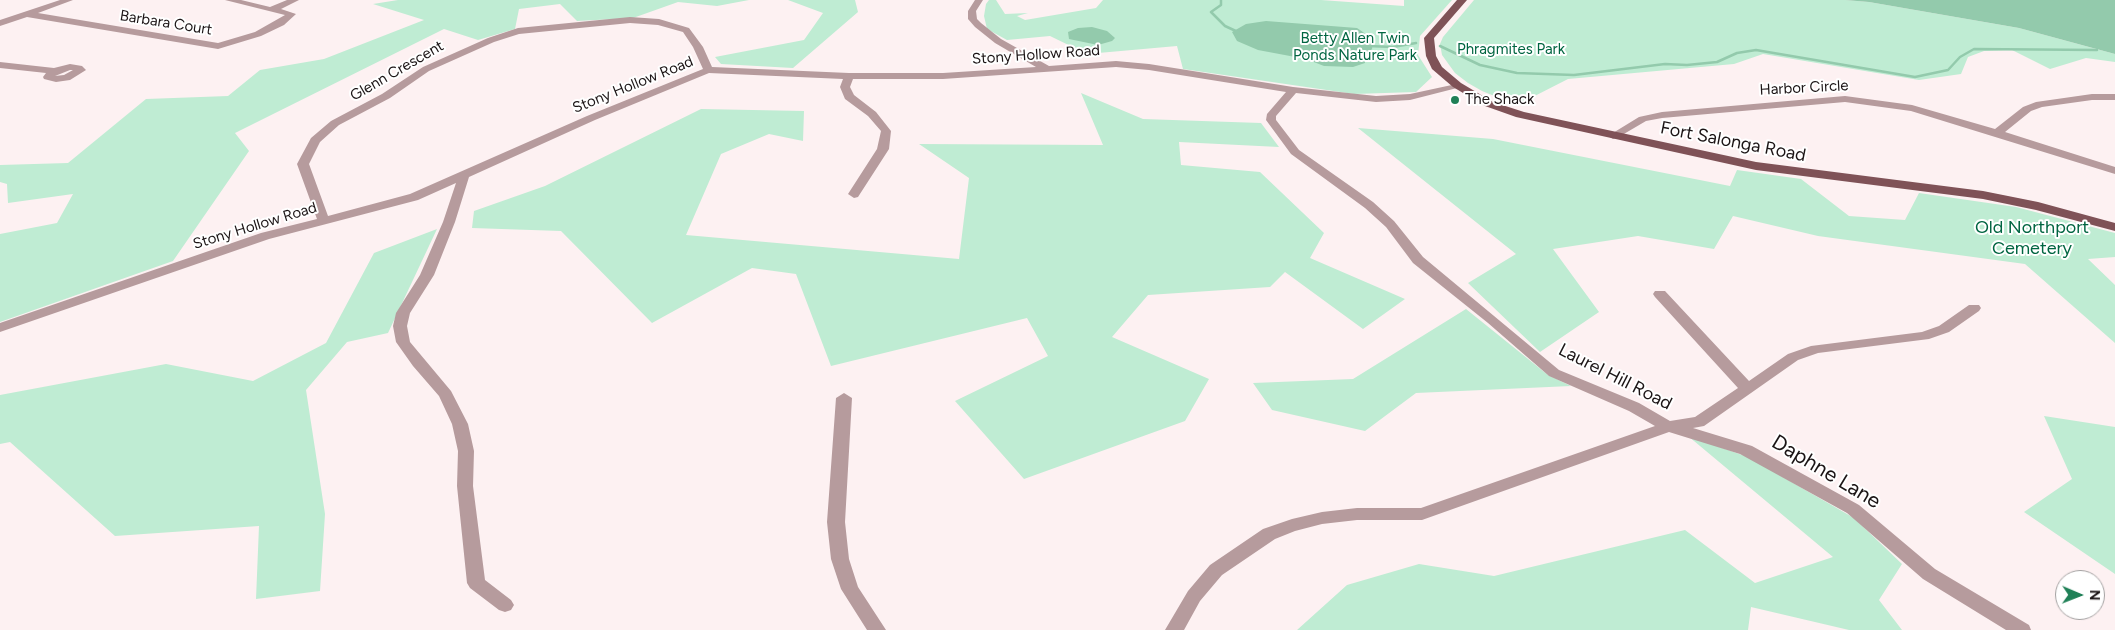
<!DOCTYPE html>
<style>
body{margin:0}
#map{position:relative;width:2115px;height:630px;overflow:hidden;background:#fdf1f2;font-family:Figtree,sans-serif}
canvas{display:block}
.north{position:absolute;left:2055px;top:570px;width:50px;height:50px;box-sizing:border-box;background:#fff;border:1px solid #a4a1a1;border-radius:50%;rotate:91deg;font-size:14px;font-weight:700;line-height:20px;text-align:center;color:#1b1415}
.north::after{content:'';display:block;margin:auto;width:18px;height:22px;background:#208057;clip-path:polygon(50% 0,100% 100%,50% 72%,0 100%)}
</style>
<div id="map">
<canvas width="2115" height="630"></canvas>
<div class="north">N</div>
</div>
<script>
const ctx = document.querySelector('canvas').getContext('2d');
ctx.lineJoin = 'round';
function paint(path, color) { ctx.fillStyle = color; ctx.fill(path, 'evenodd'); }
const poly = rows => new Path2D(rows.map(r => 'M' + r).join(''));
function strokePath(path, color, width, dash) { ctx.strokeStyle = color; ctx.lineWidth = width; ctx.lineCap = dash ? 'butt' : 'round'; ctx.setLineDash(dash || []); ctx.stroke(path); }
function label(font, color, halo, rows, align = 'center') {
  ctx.font = font + ' Figtree,sans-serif'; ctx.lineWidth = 4; ctx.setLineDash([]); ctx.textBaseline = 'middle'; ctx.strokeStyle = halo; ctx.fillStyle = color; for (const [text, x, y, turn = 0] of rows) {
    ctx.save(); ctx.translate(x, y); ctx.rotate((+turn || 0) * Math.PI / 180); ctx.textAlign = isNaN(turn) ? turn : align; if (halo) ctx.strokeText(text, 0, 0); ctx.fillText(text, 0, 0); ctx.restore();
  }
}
paint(poly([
 [398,0,749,0,717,6,678,2,633,18,577,21,560,4,519,9,515,29,478,40,444,29,235,133,249,151,173,261,0,322,0,234,57,223,73,194,8,203,7,184,0,182,0,165,68,163,146,99,228,96,260,70,324,59,424,20,373,4],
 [788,0,855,0,858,12,793,68,721,64,715,57,804,40,823,13],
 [989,0,996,0,1005,14,1028,13,1017,16,1025,20,1096,8,1103,0,1321,0,1404,6,1404,0,1452,0,1420,36,1418,55,1432,77,1416,92,1354,94,1183,69,1177,46,1087,54,1050,36,1007,40,987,29,984,16,986,4],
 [1474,0,1845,0,1869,2,2019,28,2115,54,2115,62,2086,58,2050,69,2012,50,1984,51,1968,57,1961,74,1919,80,1763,54,1734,64,1568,79,1517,105,1482,91,1468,83,1455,73,1442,55,1440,44,1443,37],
 [1081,93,1143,119,1261,123,1279,147,1179,142,1181,165,1260,172,1324,233,1310,258,1405,299,1363,329,1285,272,1270,287,1148,295,1112,337,1209,379,1185,421,1024,479,955,401,1048,356,1027,318,831,366,796,274,752,268,652,323,561,231,472,228,474,211,545,186,701,109,804,111,803,141,769,134,721,154,686,235,959,259,969,178,919,144,1103,145],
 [1358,128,1493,139,1730,186,1737,170,1801,179,1849,216,1905,220,1919,193,2016,207,2115,233,2115,257,2088,259,2115,285,2115,343,2025,264,1818,236,1733,216,1714,249,1638,236,1553,249,1599,312,1540,352,1468,283,1516,254],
 [437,229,388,333,347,342,306,390,325,514,320,591,256,599,259,526,115,536,10,442,0,444,0,395,166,364,253,381,326,343,374,253],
 [1466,309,1548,375,1571,386,1416,393,1365,431,1272,410,1253,383,1353,379],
 [2044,416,2115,427,2115,574,2024,512,2072,479],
 [1688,436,1748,457,1854,518,1902,564,1879,600,1902,630,1849,630,1751,607,1748,630,1297,630,1347,585,1419,564,1494,576,1685,530,1755,583,1833,557]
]), '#bfecd3');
paint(poly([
 [1845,0,2115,0,2115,54,2019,28,1869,2],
 [1266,21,1357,28,1373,39,1372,49,1365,57,1365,63,1353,67,1324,66,1306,59,1258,50,1237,41,1232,32,1246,24],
 [1092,27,1107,31,1115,38,1112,41,1098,45,1069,39,1068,32,1078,28]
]), '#93caac');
strokePath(poly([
 [1221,0,1221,5,1211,12,1225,26,1238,32],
 [1368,46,1393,47,1416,43],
 [1440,46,1480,65,1517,73,1574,75,1665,64,1687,65,1717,62,1737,53,1756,50,1915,77,1948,70,1960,57,1974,49,2097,50]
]), '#93caac', 2.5);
paint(poly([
 [60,0,73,0,38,13,218,43,255,32,285,15,225,0,241,0,270,7,287,0,299,0,281,9,296,14,284,25,261,36,218,49,27,17,0,26,0,20,60,0],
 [975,0,983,0,976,11,977,19,981,23,1001,39,1049,66,1116,61,1149,64,1293,87,1376,96,1410,94,1461,83,1461,87,1410,100,1376,102,1296,93,1276,116,1276,120,1299,150,1373,202,1394,221,1423,257,1559,370,1639,403,1670,421,1695,417,1738,388,1655,297,1653,294,1655,291,1665,291,1749,381,1788,354,1811,346,1922,332,1939,326,1969,305,1979,305,1981,308,1979,311,1949,332,1929,339,1818,353,1798,360,1704,426,1693,428,1752,446,1859,505,1935,569,2029,625,2031,630,2006,630,1923,579,1847,513,1740,454,1669,432,1422,520,1357,520,1322,524,1295,531,1275,539,1222,575,1200,601,1184,630,1165,630,1188,591,1210,565,1263,529,1292,519,1322,512,1357,508,1421,508,1655,426,1629,411,1549,376,1488,323,1413,263,1386,227,1365,208,1291,154,1266,120,1267,114,1286,92,1149,70,1116,67,943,79,853,79,850,87,854,95,876,112,891,131,889,149,858,197,854,198,848,194,877,149,881,131,868,116,845,99,840,87,843,79,709,73,595,120,469,177,455,222,434,275,410,313,407,326,410,342,451,391,468,424,474,451,473,486,485,580,511,600,514,605,511,610,505,612,499,610,470,588,467,583,457,486,458,451,452,424,439,396,413,366,396,342,393,326,396,313,420,275,443,222,456,183,418,200,269,239,0,332,0,323,261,233,317,219,297,164,311,138,331,121,382,94,423,67,488,38,518,28,630,17,659,19,689,28,703,47,712,67,849,73,943,73,1036,67,995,43,975,27,968,19,968,11,975,0],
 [630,23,658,25,683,32,693,47,703,69,587,116,410,194,328,216,309,164,320,142,339,125,390,98,429,71,494,42,519,34,630,23],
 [0,62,54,68,70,64,82,66,86,70,70,80,56,82,44,79,43,77,46,73,0,68,0,62],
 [70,70,73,70,64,75,55,76,70,70],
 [2092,94,2115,94,2115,100,2092,100,2042,107,2031,111,2005,132,2115,167,2115,174,1911,111,1845,102,1662,118,1646,121,1617,138,1613,139,1608,136,1639,117,1662,112,1845,96,1912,105,1995,129,2023,107,2036,102,2092,94],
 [844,393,852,398,845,522,849,559,858,587,886,630,867,630,841,589,831,559,827,522,836,398,844,393]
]), '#b69b9d');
paint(poly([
 [1457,0,1467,0,1434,38,1436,56,1442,67,1461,83,1493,102,1524,112,1756,162,1983,191,2038,202,2115,223,2115,231,2036,210,1983,199,1756,170,1516,117,1485,106,1453,87,1432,69,1426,56,1424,38,1457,0]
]), '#7f5257');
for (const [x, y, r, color] of [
 [1455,100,5,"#208057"]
]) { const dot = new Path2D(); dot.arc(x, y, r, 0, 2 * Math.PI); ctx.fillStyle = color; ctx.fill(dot); strokePath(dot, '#fff', 2); }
label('15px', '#1b1415', '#fff', [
 ["Barbara Court",166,23,9],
 ["Stony Hollow Road",1036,55,-4],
 ["Glenn Crescent",397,71,-30],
 ["Stony Hollow Road",633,85,-22],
 ["Harbor Circle",1804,88,-3],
 ["Stony Hollow Road",255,226,-17]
]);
label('15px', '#006541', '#fff', [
 ["Betty Allen Twin",1355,39],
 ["Ponds Nature Park",1355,56],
 ["Phragmites Park",1511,50]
]);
label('15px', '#1b1415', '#fff', [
 ["The Shack",1465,100]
], 'left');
label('18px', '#1b1415', '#fff', [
 ["Fort Salonga Road",1733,142,11],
 ["Laurel Hill Road",1615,377,27]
]);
label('18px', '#006541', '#fff', [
 ["Old Northport",2032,228],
 ["Cemetery",2032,249]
]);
label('21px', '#1b1415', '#fff', [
 ["Daphne Lane",1826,472,31]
]);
</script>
